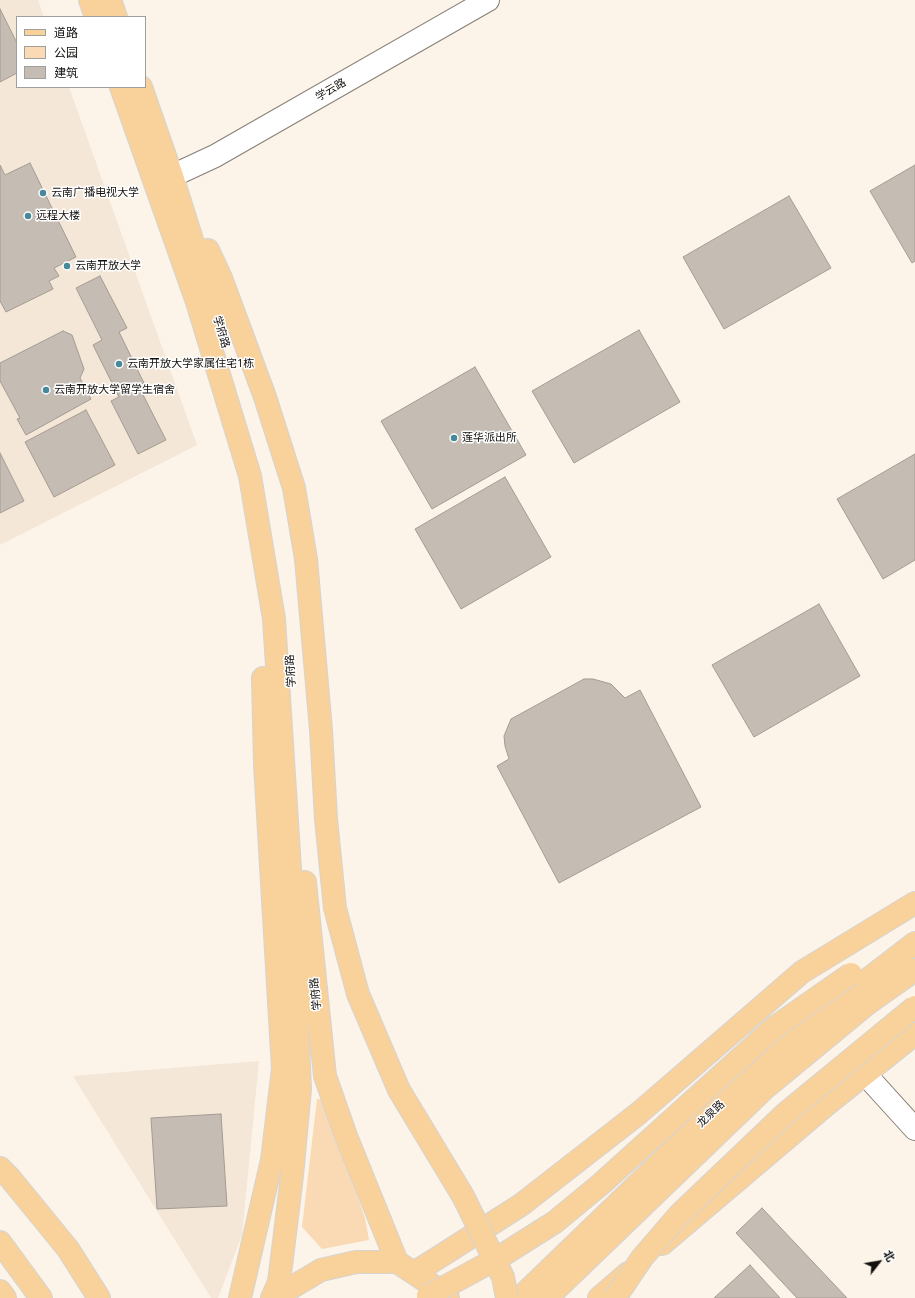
<!DOCTYPE html>
<meta charset="utf-8">
<style>
body{margin:0}
#map{position:relative;width:915px;height:1298px;overflow:hidden;background:#fcf3e9;font-family:"Noto Sans","Noto Sans SC",sans-serif}
canvas{display:block}
.legend{position:absolute;left:16px;top:16px;width:130px;height:72px;box-sizing:border-box;background:#fff;border:1px solid #a19f9e;margin:0;padding:5px 7px;list-style:none;font-size:12px;color:#13100d}
.legend li{display:flex;align-items:center;gap:8px;height:20px}
.legend b{width:20px;border:1px solid #a19f9e}
.north{position:absolute;left:859px;top:1242px;width:40px;height:40px;-webkit-text-stroke:3px #fff;paint-order:stroke;rotate:59deg;font-size:11px;font-weight:700;line-height:16px;text-align:center;color:#13100d}
.north::after{content:'';display:block;margin:auto;width:14px;height:18px;background:#13100d;clip-path:polygon(50% 0,100% 100%,50% 72%,0 100%)}
</style>
<div id="map">
<canvas width="915" height="1298"></canvas>
<ul class="legend">
<li><b style="height:5px;background:#f9d19b"></b>道路</li>
<li><b style="height:11px;background:#fadab4"></b>公园</li>
<li><b style="height:11px;background:#c5bdb3"></b>建筑</li>
</ul>
<div class="north">北</div>
</div>
<script>
const ctx = document.querySelector('canvas').getContext('2d');
ctx.lineJoin = 'round';
function paint(path, color) { ctx.fillStyle = color; ctx.fill(path, 'evenodd'); }
const poly = rows => new Path2D(rows.map(r => 'M' + r).join(''));
function strokePath(path, color, width, dash) { ctx.strokeStyle = color; ctx.lineWidth = width; ctx.lineCap = dash ? 'butt' : 'round'; ctx.setLineDash(dash || []); ctx.stroke(path); }
function label(font, color, halo, rows, align = 'center') {
  ctx.font = font + ' "Noto Sans","Noto Sans SC",sans-serif'; ctx.lineWidth = 3; ctx.setLineDash([]); ctx.textBaseline = 'middle'; ctx.strokeStyle = halo; ctx.fillStyle = color; for (const [text, x, y, turn = 0] of rows) {
    ctx.save(); ctx.translate(x, y); ctx.rotate((+turn || 0) * Math.PI / 180); ctx.textAlign = isNaN(turn) ? turn : align; if (halo) ctx.strokeText(text, 0, 0); ctx.fillText(text, 0, 0); ctx.restore();
  }
}
paint(poly([
 [0,0,38,0,44,17,17,17,17,87,69,87,197,445,0,545],
 [259,1061,242,1235,218,1298,211,1298,73,1076]
]), '#f5e7d7');
paint(poly([
 [317,1099,324,1100,365,1218,369,1240,322,1249,302,1227]
]), '#fadab4');
const building = poly([
 [0,9,17,43,17,73,0,82,0,9],
 [30,163,76,257,54,268,59,276,49,281,53,289,6,312,0,301,0,165,5,175,30,163],
 [915,165,915,261,912,263,870,191,915,165],
 [789,196,831,268,724,329,683,257,789,196],
 [100,276,127,328,119,332,144,383,138,385,166,440,138,454,111,401,119,397,93,345,102,340,76,288,100,276],
 [639,330,680,402,574,463,532,391,639,330],
 [63,331,72,335,84,369,80,378,91,399,26,435,17,419,20,418,0,381,0,363,63,331],
 [475,367,526,455,432,509,381,421,475,367],
 [86,410,115,465,54,497,25,442,86,410],
 [0,453,24,501,0,513,0,453],
 [915,454,915,560,883,579,837,499,915,454],
 [505,477,551,557,461,609,415,529,505,477],
 [819,604,860,676,754,737,712,665,819,604],
 [584,679,593,679,611,684,625,698,640,690,701,807,559,883,497,766,509,759,505,746,504,736,511,719,584,679],
 [221,1114,227,1206,157,1209,151,1118,221,1114],
 [762,1208,847,1298,797,1298,736,1233,762,1208],
 [750,1265,780,1298,714,1298,750,1265]
]);
paint(building, '#c5bdb3');
strokePath(building, '#a49c93', 1);
const minor = poly([
 [172,176,215,156,488,0],
 [865,1074,915,1129]
]);
const major = poly([
 [90,0,96,17],
 [110,0,116,17],
 [121,87,197,302,250,476,274,619,292,900,300,1089,292,1176,279,1282,272,1298],
 [141,87,172,176,216,316],
 [208,250,221,278,265,397,294,488,306,559],
 [305,882,325,1076,346,1136,397,1262],
 [0,1168,10,1178,68,1249,99,1298],
 [0,1242,41,1298],
 [662,1244,826,1105,915,1034],
 [414,1273,521,1205,639,1113,802,972,915,903],
 [0,1291,5,1298],
 [240,1298,272,1160,283,1069,265,764,263,678],
 [281,1298,289,1289,321,1270,356,1262,397,1262,444,1293,448,1298],
 [520,1298,751,1075,854,990,915,943],
 [547,1298,764,1089,867,1004,915,970],
 [599,1298,628,1273]
]);
strokePath(minor, '#867e75', 24);
strokePath(major, '#d5d4d3', 24);
strokePath(minor, '#fff', 22);
strokePath(major, '#f9d19b', 22);
const majorBridge = poly([
 [306,559,321,730,326,819,335,908,358,994,399,1090,463,1196,503,1277,507,1298],
 [428,1296,498,1258,555,1222,601,1184,775,1027,851,974],
 [615,1298,642,1258,679,1215,786,1113,915,1007]
]);
strokePath(majorBridge, '#d5d4d3', 24, []);
strokePath(majorBridge, '#f9d19b', 22);
for (const [x, y, r, color] of [
 [43,193,4,"#47899a"],
 [28,216,4,"#47899a"],
 [67,266,4,"#47899a"],
 [119,364,4,"#47899a"],
 [46,390,4,"#47899a"],
 [454,438,4,"#47899a"]
]) { const dot = new Path2D(); dot.arc(x, y, r, 0, 2 * Math.PI); ctx.fillStyle = color; ctx.fill(dot); strokePath(dot, '#fff', 1.5); }
label('11px', '#13100d', '#fff', [
 ["学云路",331,90,-30],
 ["学府路",221,332,73],
 ["学府路",291,671,-93],
 ["学府路",316,994,-96],
 ["龙泉路",711,1114,-44]
]);
label('11px', '#13100d', '#fff', [
 ["云南广播电视大学",51,193],
 ["远程大楼",36,216],
 ["云南开放大学",75,266],
 ["云南开放大学家属住宅1栋",127,364],
 ["云南开放大学留学生宿舍",54,390],
 ["莲华派出所",462,438]
], 'left');
</script>
